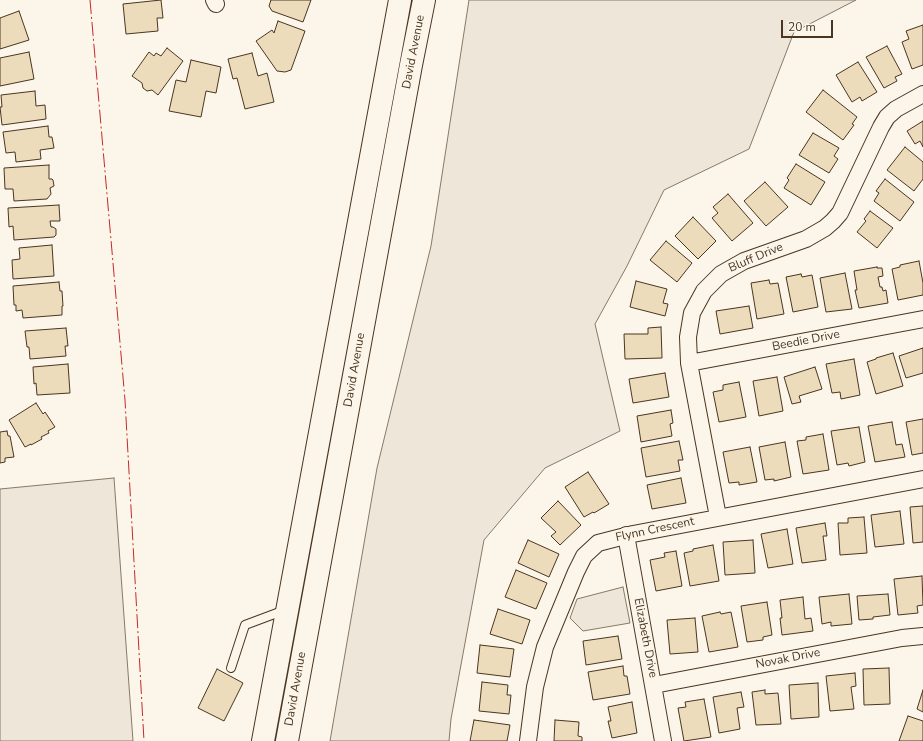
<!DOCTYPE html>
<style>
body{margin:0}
#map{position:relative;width:923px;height:741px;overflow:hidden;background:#fbf6e9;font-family:"Nunito Sans",sans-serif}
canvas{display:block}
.scale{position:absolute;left:781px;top:20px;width:52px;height:18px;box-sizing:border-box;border:2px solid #4a3520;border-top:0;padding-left:5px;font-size:12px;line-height:14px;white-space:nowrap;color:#4a3520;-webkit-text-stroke:3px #fbf6e9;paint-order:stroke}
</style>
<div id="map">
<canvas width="923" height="741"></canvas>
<div class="scale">20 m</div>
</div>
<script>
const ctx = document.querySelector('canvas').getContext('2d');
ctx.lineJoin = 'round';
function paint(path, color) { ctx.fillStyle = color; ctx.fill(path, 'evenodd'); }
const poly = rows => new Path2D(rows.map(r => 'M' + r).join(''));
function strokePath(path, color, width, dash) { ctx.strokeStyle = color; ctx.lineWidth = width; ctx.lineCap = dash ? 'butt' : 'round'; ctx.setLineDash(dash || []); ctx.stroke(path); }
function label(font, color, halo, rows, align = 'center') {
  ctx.font = font + ' "Nunito Sans",sans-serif'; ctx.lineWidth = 3; ctx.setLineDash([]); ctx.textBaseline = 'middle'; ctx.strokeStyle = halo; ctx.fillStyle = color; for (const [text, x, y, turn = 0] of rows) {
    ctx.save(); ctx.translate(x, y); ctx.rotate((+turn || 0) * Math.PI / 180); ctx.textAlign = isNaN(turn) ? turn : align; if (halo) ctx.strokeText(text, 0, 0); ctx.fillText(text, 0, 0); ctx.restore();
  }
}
const green = poly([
 [469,0,856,0,794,32,749,149,664,190,627,266,595,324,620,431,545,468,484,540,451,719,449,741,330,741,377,468,431,246,469,0],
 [114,478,133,741,0,741,0,489,114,478],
 [623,587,630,623,583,631,570,618,577,599,623,587]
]);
paint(green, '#ede6d9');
strokePath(green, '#887966', 1);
const building = poly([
 [161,0,163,18,157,18,158,31,126,34,123,4,161,0],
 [271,0,311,0,303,22,272,11,269,6,271,0],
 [19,11,29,40,0,49,0,18,19,11],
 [278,21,305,31,291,70,285,72,277,71,256,41,272,30,274,33,278,21],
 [923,25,923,65,912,69,902,42,909,39,906,31,923,25],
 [887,46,902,74,895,77,897,81,884,88,866,57,887,46],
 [167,48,183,61,158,95,152,90,147,91,143,88,142,83,132,76,149,52,154,56,156,53,161,56,167,48],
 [29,52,34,79,0,86,0,58,29,52],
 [252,53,258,76,267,73,274,102,245,109,237,78,233,79,228,59,252,53],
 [191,60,221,67,216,93,206,91,201,117,169,111,176,80,186,82,191,60],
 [858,62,877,92,862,101,860,97,852,102,836,75,858,62],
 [823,90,857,117,852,124,854,125,843,140,806,112,823,90],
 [35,91,36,106,45,105,46,119,2,125,0,107,2,107,1,95,35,91],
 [923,121,923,147,920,141,915,144,907,131,923,121],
 [48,126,49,137,52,137,54,148,40,150,41,159,16,162,15,152,6,153,3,132,48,126],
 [813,133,839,148,834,156,838,159,829,173,799,155,813,133],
 [905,147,923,162,923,179,914,191,887,170,905,147],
 [796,164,825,182,811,205,784,188,789,180,787,178,796,164],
 [49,165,49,179,52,179,53,180,54,186,50,188,51,194,47,199,14,201,13,189,5,189,4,168,49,165],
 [885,179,914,202,900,221,874,201,879,193,876,191,885,179],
 [765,182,788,207,766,226,744,201,765,182],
 [728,194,753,223,732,241,712,218,718,213,713,207,728,194],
 [59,205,60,221,50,221,51,227,53,227,56,229,56,235,54,237,14,240,13,226,9,227,8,208,59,205],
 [870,211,893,228,877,248,857,232,866,221,864,219,870,211],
 [693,217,716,241,698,259,675,236,693,217],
 [666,241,692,263,677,282,650,260,666,241],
 [52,245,54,276,13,279,12,260,20,259,19,248,52,245],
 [919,261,923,283,923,295,898,300,892,269,900,267,900,265,919,261],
 [877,267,877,268,882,268,883,276,878,277,880,287,882,287,883,291,886,290,888,303,859,308,855,290,857,290,854,271,877,267],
 [845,273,852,309,826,312,820,278,845,273],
 [801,274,802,277,812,275,818,307,793,312,786,277,801,274],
 [769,280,770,284,778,283,784,314,757,319,751,283,769,280],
 [636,281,667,289,663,303,668,304,665,316,630,307,636,281],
 [59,282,60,291,62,291,63,306,62,306,62,315,23,318,22,310,16,311,16,305,14,305,13,286,59,282],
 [749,306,753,328,720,334,716,311,749,306],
 [661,327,662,358,625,359,624,334,648,334,648,328,661,327],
 [66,328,68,346,65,346,66,356,30,359,29,347,27,347,25,331,66,328],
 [923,348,923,373,906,378,899,356,923,348],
 [893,353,903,386,876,394,867,362,876,359,876,358,893,353],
 [854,359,860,395,841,399,840,392,832,393,826,364,854,359],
 [68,364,70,393,37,395,36,383,34,384,33,367,68,364],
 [815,367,822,389,799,396,801,402,792,404,784,377,815,367],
 [665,373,669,397,633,403,629,379,665,373],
 [777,377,783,411,759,416,753,381,777,377],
 [739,382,746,417,719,422,713,392,723,390,723,385,739,382],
 [36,403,43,414,45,412,55,427,48,431,49,433,41,437,42,439,31,445,31,444,25,447,9,420,36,403],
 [671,410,673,423,670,424,672,436,641,442,637,416,671,410],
 [923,419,923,453,912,455,906,422,923,419],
 [892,422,896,445,902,444,905,457,875,462,868,426,892,422],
 [859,427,865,462,849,466,848,463,837,465,831,431,859,427],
 [7,431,8,436,10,436,14,457,5,458,5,462,0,463,0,432,7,431],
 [823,434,829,470,803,474,797,441,806,440,806,437,823,434],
 [679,441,683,460,678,460,680,471,646,477,641,448,679,441],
 [785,442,791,477,774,481,774,479,765,480,759,447,785,442],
 [750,447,757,482,739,485,739,482,729,483,723,452,750,447],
 [588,472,609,504,594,513,593,512,584,517,565,487,588,472],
 [681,478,686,503,652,509,647,485,681,478],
 [558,501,581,525,560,545,551,536,556,532,541,518,558,501],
 [923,506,923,542,913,543,910,507,923,506],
 [900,511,904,544,875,547,871,515,900,511],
 [864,517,867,553,840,555,838,523,848,523,848,518,864,517],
 [825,523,827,536,823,536,826,560,802,563,796,528,825,523],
 [787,529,793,564,768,568,761,534,787,529],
 [528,540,559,554,549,577,518,563,528,540],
 [753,540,755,573,725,575,723,542,753,540],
 [713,545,719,581,690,586,684,553,693,551,693,549,713,545],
 [676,551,682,586,656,591,650,560,665,557,664,553,676,551],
 [516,570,547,583,536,609,505,597,516,570],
 [922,576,923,605,917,606,918,613,898,615,894,579,922,576],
 [849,594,852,624,831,626,831,622,822,624,819,597,849,594],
 [888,594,890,615,873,617,873,619,859,620,857,596,888,594],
 [803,597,805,619,811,618,813,631,782,635,780,618,782,618,780,600,803,597],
 [767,602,772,635,763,637,763,640,747,642,741,606,767,602],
 [498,609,530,620,522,644,490,634,498,609],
 [720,612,721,614,731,612,738,647,709,652,702,616,720,612],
 [695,618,698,652,670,654,667,620,695,618],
 [618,636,622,659,586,665,583,641,618,636],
 [480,645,514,649,510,677,477,673,480,645],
 [623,666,624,676,627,676,630,694,593,700,588,672,623,666],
 [889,668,890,704,864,705,863,669,889,668],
 [217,669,243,683,224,721,198,708,217,669],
 [855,673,856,686,851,687,854,709,830,711,826,676,855,673],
 [482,682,508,685,507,695,511,695,509,714,479,711,482,682],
 [818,683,819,717,791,719,789,685,818,683],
 [765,690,765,694,778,693,781,724,756,725,752,692,765,690],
 [923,690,923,712,917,709,923,690],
 [741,692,744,707,737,708,740,729,719,733,713,697,741,692],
 [704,699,711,737,684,741,678,708,686,707,685,702,704,699],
 [632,702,637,733,612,738,608,721,611,721,608,707,632,702],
 [908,716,923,721,923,741,899,741,908,716],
 [474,720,510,725,507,741,470,741,474,720],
 [555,720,579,722,578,736,582,737,582,741,554,741,555,720]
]);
paint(building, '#ecdcbc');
strokePath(building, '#4a3520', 1);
const service = poly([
 [231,668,245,625,285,610]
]);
const minor = poly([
 [214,0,216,4],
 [689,363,923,319],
 [718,517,689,363,688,337,692,313,704,291,721,274,744,261,806,239,825,228,833,221,840,213,881,127,887,117,896,109,923,94],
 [626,535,663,741],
 [654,685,902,638,923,636],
 [528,741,535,687,545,647,576,572,584,556,598,543,633,534,923,479]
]);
const secondary = poly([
 [263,741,400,0],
 [287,741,411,65,424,0]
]);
strokePath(service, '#4a3520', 10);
strokePath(minor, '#4a3520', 18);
strokePath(secondary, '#4a3520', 24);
strokePath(service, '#fbf6e9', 8);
strokePath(minor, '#fbf6e9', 16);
strokePath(secondary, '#fbf6e9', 22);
strokePath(poly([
 [90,0,125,400,144,741]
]), '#c62828', 1, [14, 3, 2, 3]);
label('12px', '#4a3520', '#fbf6e9', [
 ["David Avenue",414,52,-79],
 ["Bluff Drive",756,258,-23],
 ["Beedie Drive",806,341,-11],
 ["David Avenue",355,370,-80],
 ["Flynn Crescent",655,530,-12],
 ["Elizabeth Drive",645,638,79],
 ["Novak Drive",788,659,-11],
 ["David Avenue",296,689,-80]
]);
</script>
